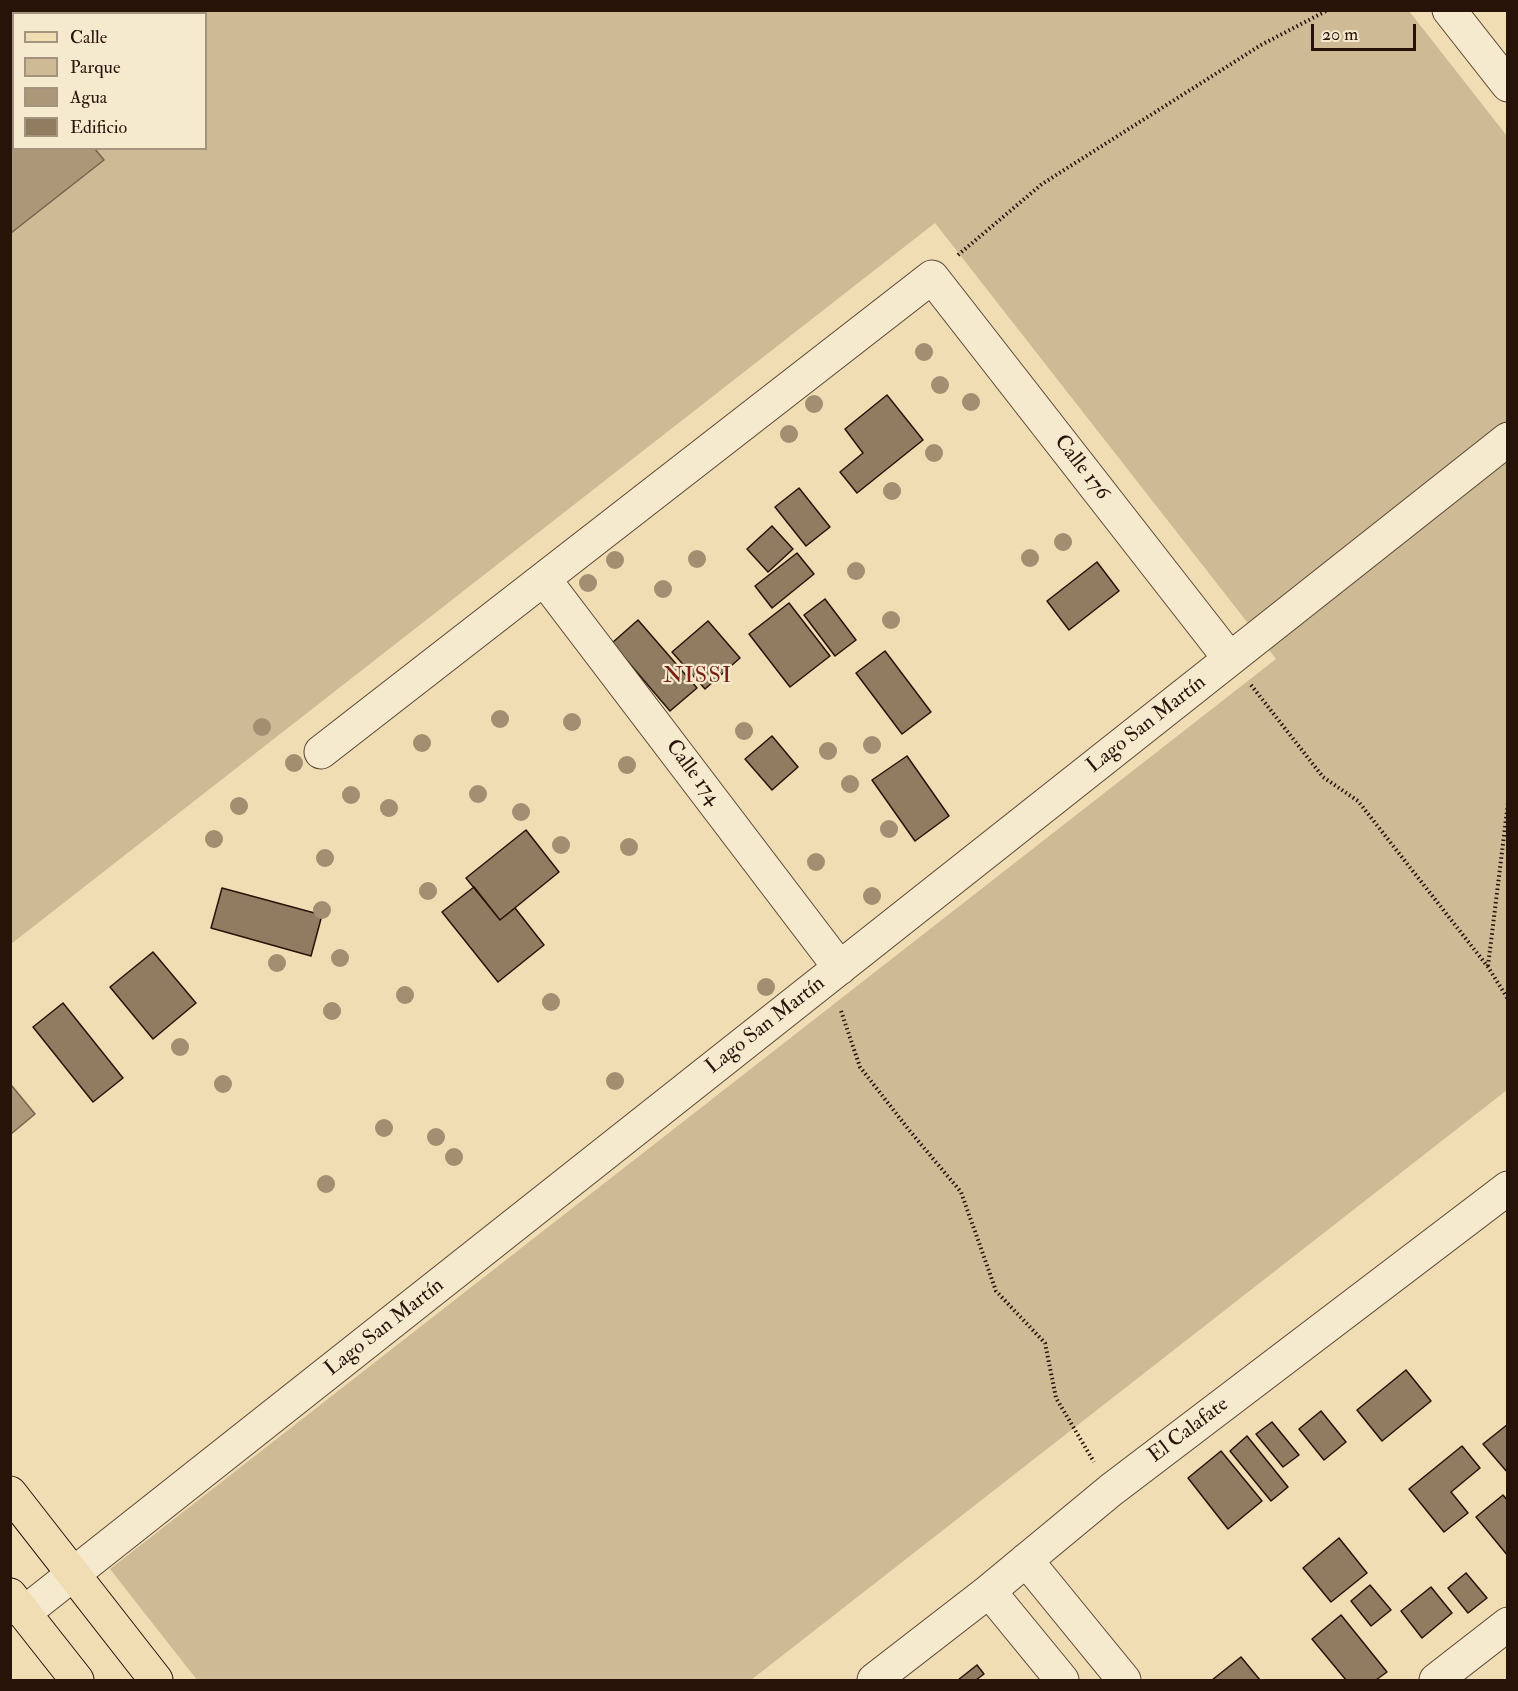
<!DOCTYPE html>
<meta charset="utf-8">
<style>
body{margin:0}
#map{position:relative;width:1518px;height:1691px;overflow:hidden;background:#f0ddb3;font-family:"IM FELL Double Pica",serif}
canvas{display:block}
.frame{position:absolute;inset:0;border:12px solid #281309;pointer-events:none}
.legend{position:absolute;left:12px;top:12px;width:195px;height:138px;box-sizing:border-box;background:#f5e9ce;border:2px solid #a3937f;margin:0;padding:8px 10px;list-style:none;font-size:18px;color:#281309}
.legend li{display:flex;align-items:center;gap:12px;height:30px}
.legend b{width:30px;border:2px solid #a3937f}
.scale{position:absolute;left:1311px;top:24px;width:105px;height:27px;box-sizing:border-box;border:3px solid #281309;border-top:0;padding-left:8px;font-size:18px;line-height:21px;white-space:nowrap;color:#281309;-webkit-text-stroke:4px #f5e9ce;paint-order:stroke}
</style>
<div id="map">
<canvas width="1518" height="1691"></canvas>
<div class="frame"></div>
<ul class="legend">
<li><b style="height:8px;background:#f0ddb3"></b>Calle</li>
<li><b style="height:16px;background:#cebb96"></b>Parque</li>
<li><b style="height:16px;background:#ac9879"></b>Agua</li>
<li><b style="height:16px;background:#907c61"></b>Edificio</li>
</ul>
<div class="scale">20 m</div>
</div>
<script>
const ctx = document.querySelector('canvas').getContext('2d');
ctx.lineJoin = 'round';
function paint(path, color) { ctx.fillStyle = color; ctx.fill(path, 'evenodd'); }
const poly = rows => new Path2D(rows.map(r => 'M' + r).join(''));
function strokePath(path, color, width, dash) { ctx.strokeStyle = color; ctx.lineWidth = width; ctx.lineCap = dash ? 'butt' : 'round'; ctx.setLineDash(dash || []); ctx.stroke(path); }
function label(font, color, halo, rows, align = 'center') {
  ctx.font = font + ' "IM FELL Double Pica",serif'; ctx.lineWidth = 4.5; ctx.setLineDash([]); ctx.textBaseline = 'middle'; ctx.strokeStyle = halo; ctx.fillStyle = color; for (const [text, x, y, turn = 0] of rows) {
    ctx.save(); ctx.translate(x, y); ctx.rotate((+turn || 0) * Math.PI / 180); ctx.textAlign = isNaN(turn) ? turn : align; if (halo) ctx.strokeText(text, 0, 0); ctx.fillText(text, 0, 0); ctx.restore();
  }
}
paint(poly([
 [11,11,1409,11,1507,136,1507,1090,751,1680,197,1680,110,1569,1276,659,935,223,11,944],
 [14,14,206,14,206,148,14,148]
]), '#cebb96');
const water = poly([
 [13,142,14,148,95,149,104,160,11,233,10,145,13,142],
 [12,1086,35,1114,11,1134,10,1087,12,1086]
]);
paint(water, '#ac9879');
strokePath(water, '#77634c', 1.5);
const building = poly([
 [887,395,923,440,857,493,840,472,863,453,845,429,887,395],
 [799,488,830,527,806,546,775,507,799,488],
 [772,526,793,549,768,572,747,549,772,526],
 [797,553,814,574,772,608,755,586,797,553],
 [1097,562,1119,591,1069,630,1047,601,1097,562],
 [825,599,856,640,835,656,804,615,825,599],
 [789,603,830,656,790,687,749,634,789,603],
 [638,620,697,688,670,711,612,643,638,620],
 [708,621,740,658,705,689,672,652,708,621],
 [885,651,931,712,902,734,856,673,885,651],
 [772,736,798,767,772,790,745,759,772,736],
 [907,756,949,816,915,841,872,780,907,756],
 [526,830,559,872,500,920,466,878,526,830],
 [474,887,500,920,515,908,544,945,498,982,442,912,474,887],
 [222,888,322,915,311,956,211,928,222,888],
 [153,952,196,1003,153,1039,110,987,153,952],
 [63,1003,123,1078,93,1102,33,1027,63,1003],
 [1406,1370,1431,1401,1382,1441,1357,1410,1406,1370],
 [1321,1411,1346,1442,1324,1460,1299,1429,1321,1411],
 [1272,1422,1299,1455,1283,1467,1256,1434,1272,1422],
 [1508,1424,1508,1473,1483,1444,1508,1424],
 [1247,1436,1288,1487,1271,1501,1230,1451,1247,1436],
 [1462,1446,1480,1468,1451,1492,1468,1513,1444,1532,1409,1489,1462,1446],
 [1221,1451,1262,1501,1228,1529,1188,1478,1221,1451],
 [1503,1495,1508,1501,1508,1556,1476,1517,1503,1495],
 [1339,1538,1367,1573,1331,1602,1303,1568,1339,1538],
 [1466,1573,1487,1598,1468,1613,1448,1588,1466,1573],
 [1370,1585,1391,1610,1371,1626,1351,1601,1370,1585],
 [1431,1587,1452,1613,1422,1638,1401,1611,1431,1587],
 [1341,1615,1387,1672,1376,1680,1346,1680,1312,1639,1341,1615],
 [1241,1657,1260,1680,1212,1680,1241,1657],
 [977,1665,984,1674,976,1680,958,1680,977,1665]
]);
paint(building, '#907c61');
strokePath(building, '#281309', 1.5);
const minor = poly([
 [1449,10,1508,85],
 [544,579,840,968],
 [321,752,932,277,1230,659],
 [1026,1560,1124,1680],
 [989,1591,1062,1680],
 [24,1613,1508,439],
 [874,1680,989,1591,1111,1490,1508,1188],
 [1436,1680,1508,1624]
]);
const major = poly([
 [10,1493,156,1680],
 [10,1595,77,1680]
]);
strokePath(minor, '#5a4634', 35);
strokePath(major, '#281309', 35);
strokePath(poly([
 [958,255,1042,184,1261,45,1328,10],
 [1251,685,1323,777,1358,801,1488,967,1508,999],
 [1488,966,1508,803],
 [841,1011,860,1067,909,1130,961,1192,996,1291,1045,1343,1056,1398,1094,1462]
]), '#281309', 4, [1.5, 3]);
strokePath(minor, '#f5e9ce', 33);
strokePath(major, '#f0ddb3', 33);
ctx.fillStyle = '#a28e70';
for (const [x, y] of [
 [924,352],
 [940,385],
 [971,402],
 [814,404],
 [789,434],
 [934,453],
 [892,491],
 [1063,542],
 [1030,558],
 [697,559],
 [615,560],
 [856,571],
 [588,583],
 [663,589],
 [891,620],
 [500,719],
 [572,722],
 [262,727],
 [744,731],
 [422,743],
 [872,745],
 [828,751],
 [294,763],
 [627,765],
 [850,784],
 [478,794],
 [351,795],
 [239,806],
 [389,808],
 [521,812],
 [889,829],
 [214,839],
 [561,845],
 [629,847],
 [325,858],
 [816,862],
 [428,891],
 [872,896],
 [322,910],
 [340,958],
 [277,963],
 [766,987],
 [405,995],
 [551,1002],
 [332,1011],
 [180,1047],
 [615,1081],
 [223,1084],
 [384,1128],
 [436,1137],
 [454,1157],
 [326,1184]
]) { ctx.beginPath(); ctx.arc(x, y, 9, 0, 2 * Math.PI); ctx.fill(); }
label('21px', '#281309', '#f5e9ce', [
 ["Calle 176",1081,468,52],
 ["Lago San Martín",1147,725,-38],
 ["Calle 174",692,773,53],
 ["Lago San Martín",766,1026,-38],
 ["Lago San Martín",385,1328,-38],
 ["El Calafate",1189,1431,-37]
]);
ctx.letterSpacing = '1.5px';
label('22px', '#7a1f14', '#f5e9ce', [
 ["NISSI",698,677]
]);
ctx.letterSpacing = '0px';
</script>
